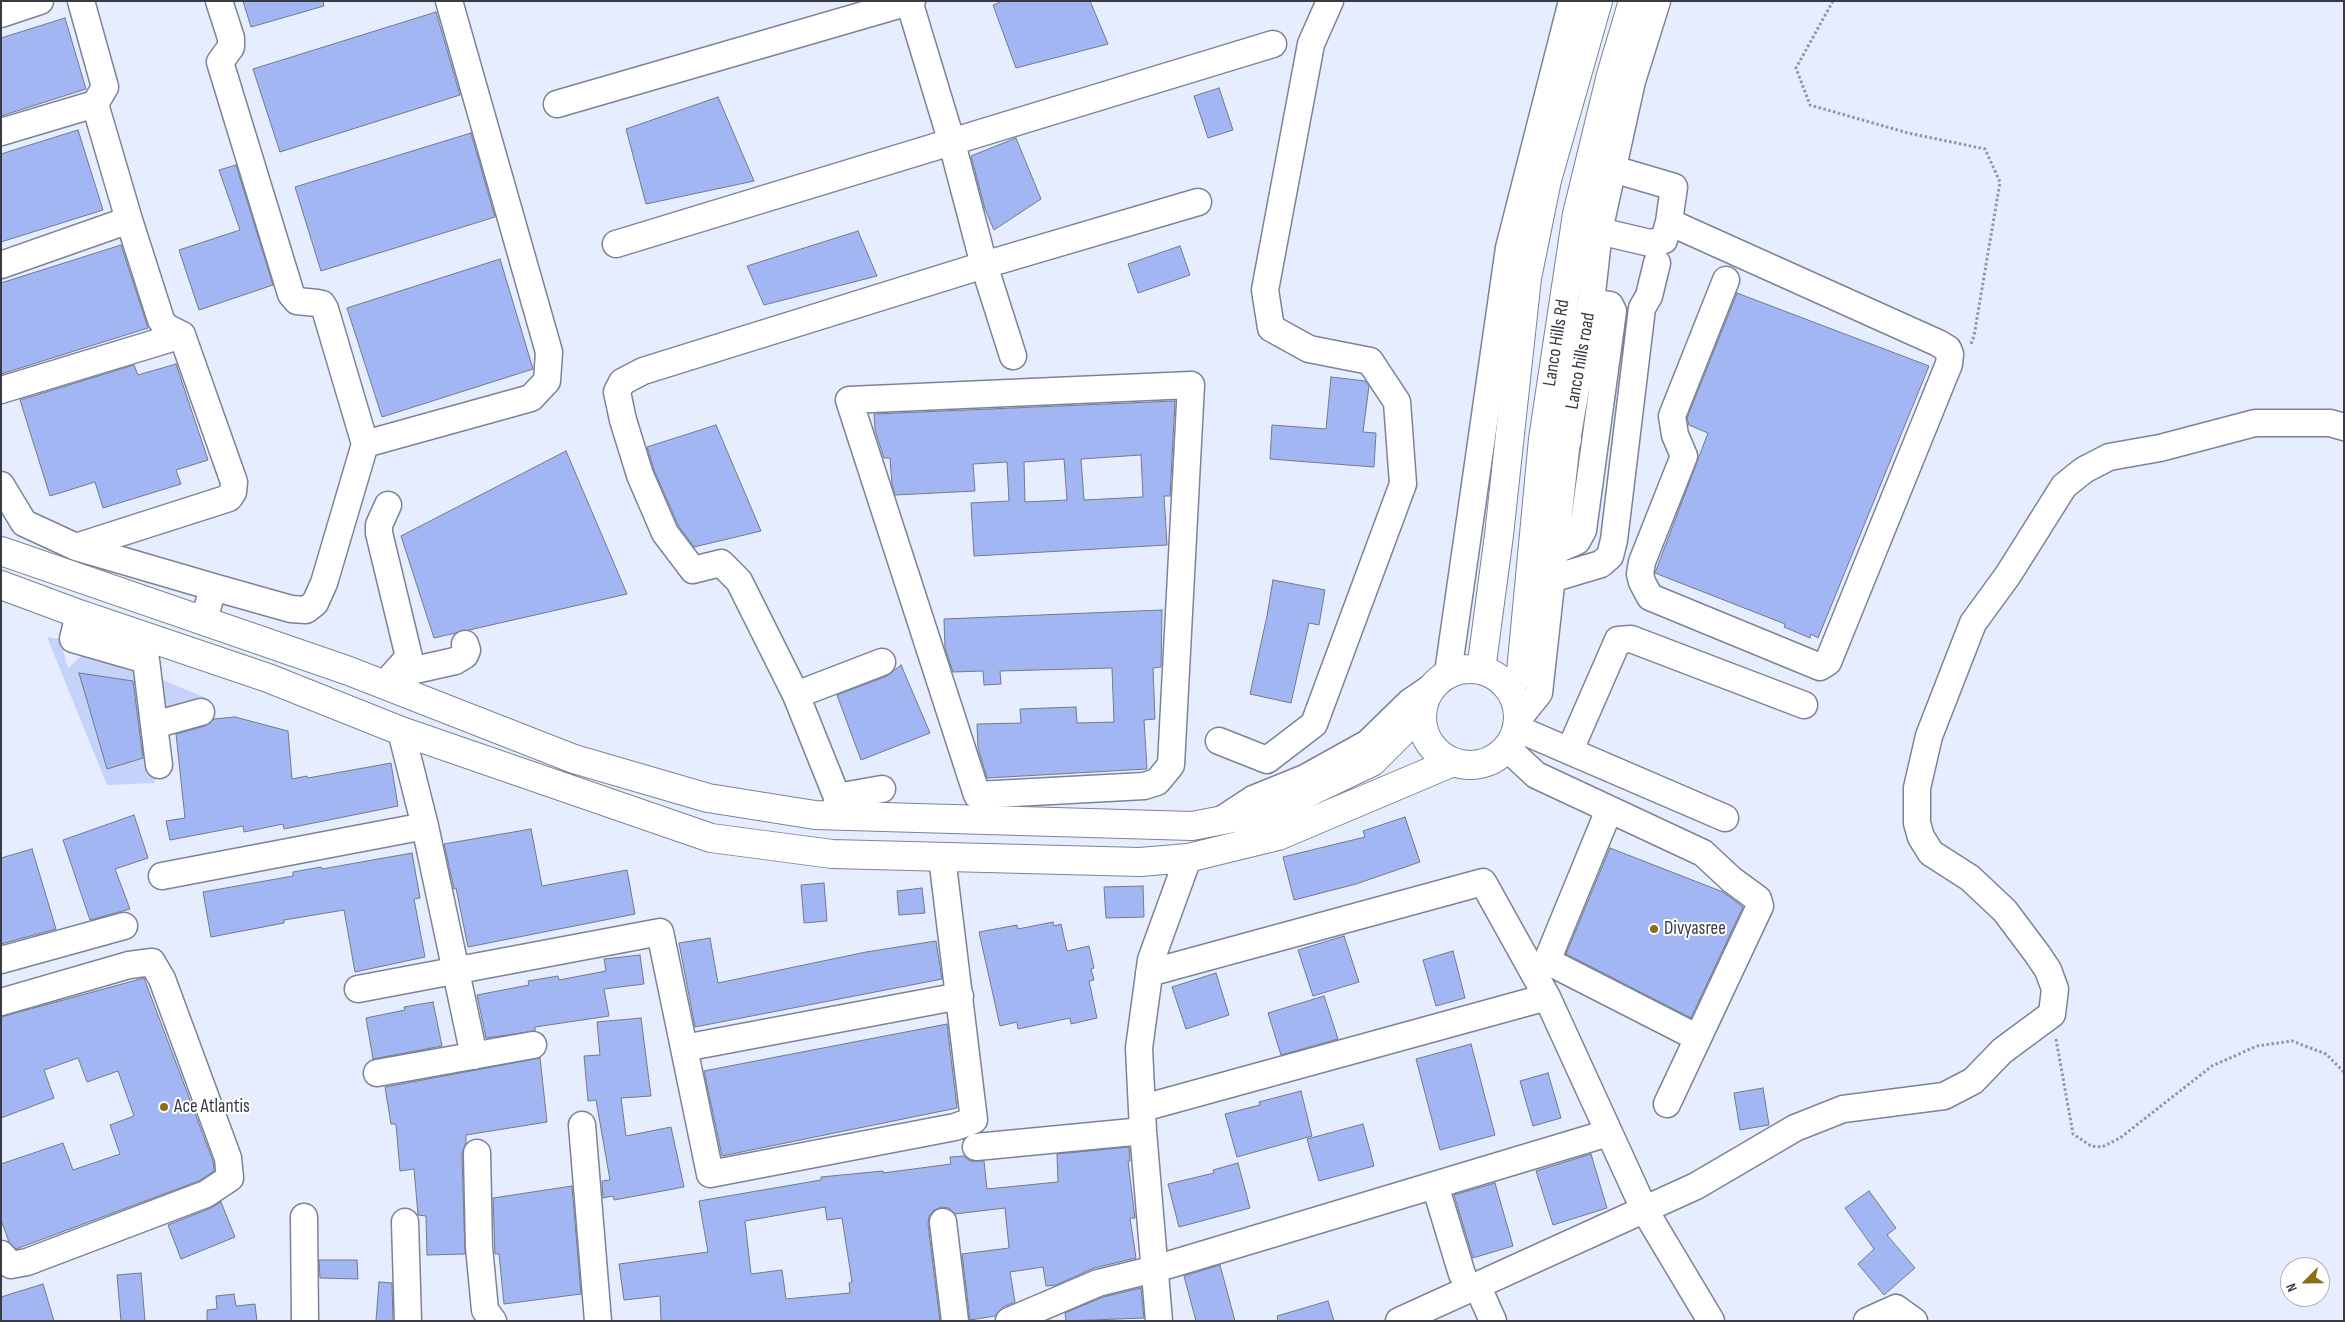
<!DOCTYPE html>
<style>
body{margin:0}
#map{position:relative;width:2345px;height:1322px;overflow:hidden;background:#e6edff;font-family:"Sofia Sans Condensed",sans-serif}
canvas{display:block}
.frame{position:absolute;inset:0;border:2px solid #383b44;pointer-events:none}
.north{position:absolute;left:2280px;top:1257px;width:50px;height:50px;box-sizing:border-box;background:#fff;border:1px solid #afb1b4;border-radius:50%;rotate:247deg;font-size:14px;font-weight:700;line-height:20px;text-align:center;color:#383b44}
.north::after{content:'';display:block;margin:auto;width:18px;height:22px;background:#8b6f12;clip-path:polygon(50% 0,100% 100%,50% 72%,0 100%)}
</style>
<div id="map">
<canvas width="2345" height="1322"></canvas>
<div class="frame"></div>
<div class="north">N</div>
</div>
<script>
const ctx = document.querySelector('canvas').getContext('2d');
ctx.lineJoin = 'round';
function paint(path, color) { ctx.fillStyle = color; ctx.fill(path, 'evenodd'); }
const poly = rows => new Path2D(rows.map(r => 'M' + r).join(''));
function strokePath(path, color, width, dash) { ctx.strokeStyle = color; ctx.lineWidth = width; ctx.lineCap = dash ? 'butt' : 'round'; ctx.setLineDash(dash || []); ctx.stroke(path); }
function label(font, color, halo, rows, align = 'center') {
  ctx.font = font + ' "Sofia Sans Condensed",sans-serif'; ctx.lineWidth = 4; ctx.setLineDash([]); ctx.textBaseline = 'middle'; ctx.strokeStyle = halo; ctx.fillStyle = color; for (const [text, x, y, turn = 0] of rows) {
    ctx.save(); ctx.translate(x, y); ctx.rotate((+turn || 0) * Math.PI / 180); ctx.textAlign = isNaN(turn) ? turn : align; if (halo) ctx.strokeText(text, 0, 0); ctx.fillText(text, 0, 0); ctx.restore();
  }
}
paint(poly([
 [47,637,60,639,68,668,89,649,211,700,148,732,155,783,107,785]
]), '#c5d3fb');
const building = poly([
 [243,1,323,1,324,6,251,27,243,1],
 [1003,1,1090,1,1108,44,1016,68,993,5,1003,1],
 [436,12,460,95,280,152,253,69,436,12],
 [65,18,86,89,1,116,1,38,65,18],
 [1219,88,1233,130,1208,138,1194,96,1219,88],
 [718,97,754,181,646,204,626,129,718,97],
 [78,130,103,210,1,242,1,154,78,130],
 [471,133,495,217,321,271,295,187,471,133],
 [1016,138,1041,199,994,230,985,209,971,156,1016,138],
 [236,165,273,285,199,310,179,250,240,230,219,170,236,165],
 [858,231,877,276,764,305,747,266,858,231],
 [121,245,148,328,1,374,1,283,121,245],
 [1180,246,1190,275,1138,293,1128,264,1180,246],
 [500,259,533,369,382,417,347,308,500,259],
 [1737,293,1929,366,1818,638,1811,634,1810,638,1784,627,1785,624,1655,573,1708,433,1689,425,1687,418,1737,293],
 [176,364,208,460,176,470,181,484,103,508,95,482,50,496,20,400,134,365,138,375,176,364],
 [1331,377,1365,381,1369,386,1363,432,1376,433,1374,467,1270,459,1272,425,1326,429,1331,377],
 [1175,401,1170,496,1164,496,1167,545,974,556,971,503,1009,501,1007,462,973,464,975,491,895,495,892,484,890,458,884,458,875,430,874,414,1175,401],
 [1141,455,1143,497,1084,500,1081,459,1141,455],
 [1064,459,1067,500,1025,502,1024,462,1064,459],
 [716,425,761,531,694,547,678,525,654,470,647,447,716,425],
 [566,451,627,594,434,638,401,536,566,451],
 [1273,580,1325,590,1319,625,1309,623,1291,703,1250,694,1267,616,1273,580],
 [1162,610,1161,667,1153,668,1155,719,1144,720,1147,769,987,778,978,748,977,724,1021,723,1020,709,1076,707,1077,723,1114,722,1112,668,1000,671,1001,684,984,685,983,671,953,672,945,648,944,619,1162,610],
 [901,665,930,733,861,760,837,695,887,676,901,665],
 [79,673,133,681,143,758,107,769,79,673],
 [235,717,288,731,292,779,307,776,308,778,391,763,398,806,284,829,283,824,244,832,243,826,170,840,166,821,185,818,176,734,205,726,214,719,235,717],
 [134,815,148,858,115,869,130,909,90,920,63,840,134,815],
 [1405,817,1420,862,1356,884,1294,900,1283,857,1365,837,1363,831,1405,817],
 [531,829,542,886,627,870,635,914,468,947,456,888,454,889,444,844,531,829],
 [1610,848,1723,892,1743,907,1691,1018,1566,954,1610,848],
 [32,849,56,929,1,944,1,858,32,849],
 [412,853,420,898,414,899,425,957,355,972,344,910,284,920,284,923,211,937,203,892,293,876,293,872,321,867,322,869,412,853],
 [824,883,827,921,804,923,801,885,824,883],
 [1143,886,1144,917,1106,918,1104,887,1143,886],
 [922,888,925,913,899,915,897,891,922,888],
 [1053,922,1054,926,1061,924,1067,951,1089,946,1094,968,1091,969,1094,980,1089,981,1097,1018,1071,1024,1070,1018,1018,1029,1017,1022,1000,1026,979,932,1017,925,1018,929,1053,922],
 [1344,936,1359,982,1313,996,1298,950,1344,936],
 [710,938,718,983,866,952,936,941,942,979,695,1027,679,943,710,938],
 [1453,951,1465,998,1436,1006,1423,960,1453,951],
 [640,955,644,984,604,989,609,1016,535,1027,535,1031,486,1038,477,995,529,985,528,981,558,976,559,980,606,971,604,959,640,955],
 [1216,973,1229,1015,1186,1029,1172,987,1216,973],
 [144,978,213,1161,214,1171,199,1181,16,1249,9,1242,1,1220,1,1164,63,1143,73,1170,120,1154,110,1125,134,1116,118,1071,87,1082,78,1058,44,1070,54,1098,1,1118,1,1017,144,978],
 [1324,996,1338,1039,1281,1055,1268,1013,1324,996],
 [433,1002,442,1046,373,1059,366,1018,405,1010,404,1007,433,1002],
 [641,1018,651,1096,621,1098,626,1136,671,1127,684,1187,614,1200,613,1196,603,1198,602,1181,610,1180,596,1100,588,1101,584,1056,600,1055,597,1022,641,1018],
 [947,1024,957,1108,722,1156,704,1071,947,1024],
 [1471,1044,1495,1135,1440,1150,1416,1059,1471,1044],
 [540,1058,547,1122,466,1135,466,1143,462,1153,465,1254,427,1255,426,1216,418,1215,414,1169,400,1171,396,1124,391,1124,385,1087,540,1058],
 [1548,1073,1561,1118,1533,1126,1520,1081,1548,1073],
 [1763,1088,1769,1125,1740,1130,1734,1093,1763,1088],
 [1301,1091,1312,1136,1237,1157,1225,1114,1260,1105,1259,1102,1301,1091],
 [1363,1124,1374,1166,1319,1181,1307,1139,1363,1124],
 [1129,1147,1130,1161,1128,1161,1135,1218,1130,1218,1136,1258,1094,1268,1056,1285,1046,1286,1043,1267,1010,1272,1015,1302,1003,1307,995,1316,970,1320,962,1254,1009,1248,1005,1208,955,1214,949,1208,942,1207,934,1210,929,1216,928,1224,940,1321,661,1321,660,1296,624,1300,619,1264,708,1252,699,1201,821,1180,821,1177,883,1171,883,1173,951,1164,950,1157,964,1156,970,1161,984,1161,987,1189,1058,1182,1057,1154,1129,1147],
 [825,1207,827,1220,842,1218,852,1282,849,1283,850,1293,786,1299,782,1270,751,1274,745,1221,825,1207],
 [1591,1154,1607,1208,1553,1225,1536,1171,1591,1154],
 [1238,1163,1250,1208,1179,1227,1168,1184,1214,1173,1213,1170,1238,1163],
 [1495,1183,1513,1246,1473,1258,1454,1195,1495,1183],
 [572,1186,581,1294,504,1304,499,1254,495,1254,493,1198,572,1186],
 [1869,1191,1896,1228,1887,1235,1915,1268,1884,1295,1858,1264,1874,1249,1845,1208,1869,1191],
 [221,1202,235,1237,181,1259,168,1225,211,1208,221,1202],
 [319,1260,357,1260,358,1279,320,1278,319,1260],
 [1220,1265,1235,1321,1196,1321,1184,1276,1220,1265],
 [141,1273,145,1321,121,1321,117,1275,141,1273],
 [379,1282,392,1283,393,1321,376,1321,379,1282],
 [43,1284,54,1321,1,1321,1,1297,43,1284],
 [1141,1288,1144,1318,1066,1321,1065,1313,1103,1297,1141,1288],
 [234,1294,236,1306,255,1304,257,1321,207,1321,207,1310,217,1309,216,1296,234,1294],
 [1328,1301,1334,1321,1278,1321,1277,1316,1328,1301]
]);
paint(building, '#a2b6f3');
strokePath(building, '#72798c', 1);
const minor = poly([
 [219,1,231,38,231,47,220,62,291,294,297,301,317,303,322,304,325,309,365,444],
 [909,1,952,143,984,265,1013,356],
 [1,14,40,1],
 [557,104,912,1],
 [1,132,95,104],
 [1669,222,1938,343,1948,349,1950,354,1949,364,1828,662,1820,667,1650,597,1642,582,1640,574,1642,562,1684,456,1675,435,1672,416,1726,280],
 [1599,231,1650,243,1664,240,1669,222,1674,187,1613,169],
 [616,244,1273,44],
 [1,265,129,220],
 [1191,385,1171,765,1157,782,1144,786,977,795,849,400,1191,385],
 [1,390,182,335],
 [1,485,24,523,76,547,213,587],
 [76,547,229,498,233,492,234,482,182,335,166,327,161,320,129,220,95,104,105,87,81,1],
 [1554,551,1577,541,1583,530,1613,311,1610,305,1591,302],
 [1551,579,1601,564,1610,556,1614,540,1642,308,1649,296,1657,263],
 [79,614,73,639,146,660,154,725,201,712],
 [204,621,213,587,291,609,306,610,315,603,324,583,365,444,531,398,547,381,549,352,449,1],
 [415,670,455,661,465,655,467,650,465,644],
 [1448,673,1509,248,1572,1],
 [385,684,409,657,379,533,379,525,388,505],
 [796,695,882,662],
 [1518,719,1539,693,1567,440,1591,302,1599,231,1632,81,1657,1],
 [154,725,159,765],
 [1516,728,1725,818],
 [401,731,425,826,474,1056],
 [1219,741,1267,760,1314,724,1403,484,1397,402,1370,361,1309,349,1271,328,1265,290,1311,44,1330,1],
 [1507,748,1536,775,1703,853,1732,880,1758,899,1760,906,1667,1104],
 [1570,750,1618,640,1631,639,1804,705],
 [837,797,882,789],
 [1609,810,1549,956,1555,965,1698,1038],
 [837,815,837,797,796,695,739,581,721,563,693,570,665,533,640,475,623,420,617,392,622,382,643,371,984,265,1198,202],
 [1221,820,1253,799,1305,778,1368,743,1410,702,1432,687],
 [162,876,425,826],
 [1,960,124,926],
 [1149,973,1483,882,1547,997,1644,1209,1711,1321],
 [358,989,660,932,684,1048,960,996],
 [1,1002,129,965,152,962,162,979,228,1158,230,1178,206,1194,27,1262,11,1265,1,1254],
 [684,1048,710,1174,955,1127,974,1120,942,857],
 [377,1073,533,1045],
 [1143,1108,1547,997],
 [582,1125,598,1321],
 [976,1147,1143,1131],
 [477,1153,479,1247,485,1310,493,1321],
 [1435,1185,1462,1274],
 [304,1217,305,1321],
 [405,1222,408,1321],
 [943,1222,955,1321],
 [1477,1285,1493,1321],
 [1009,1321,1098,1283,1155,1269,1608,1133],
 [1159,1321,1143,1131,1139,1048,1151,960,1188,858],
 [1399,1321,1696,1186,1795,1128,1843,1109,1944,1096,1973,1081,2002,1051,2052,1014,2055,989,2048,970,2038,955,2005,911,1970,878,1931,853,1921,837,1917,823,1917,788,1929,736,1973,623,2008,575,2064,486,2084,470,2109,457,2160,448,2255,423,2330,423,2344,427],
 [1867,1321,1896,1308,1914,1321]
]);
const major = poly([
 [1543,439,1567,440],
 [1,551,349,671,574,759,708,798,815,815,1192,826,1270,811,1372,762,1421,713],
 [1,585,79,614,268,678,401,731,711,838,832,854,1140,862,1188,858,1278,836,1453,762],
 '1422 717a48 48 0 1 1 96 0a48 48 0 1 1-96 0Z',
 [1481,670,1499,535,1527,278,1547,180,1598,1],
 [1508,688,1521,672,1543,439,1577,214,1611,75,1633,1]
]);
strokePath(minor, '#7c8397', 29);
strokePath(major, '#7c8397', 30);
strokePath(poly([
 [1833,1,1796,68,1810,105,1908,133,1985,149,2000,182,1974,336,1971,344],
 [2056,1039,2073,1134,2091,1146,2102,1147,2120,1138,2212,1066,2257,1046,2292,1041,2326,1054,2344,1072]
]), '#9196a3', 3, [2.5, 2.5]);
strokePath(minor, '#fff', 26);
strokePath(major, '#fff', 28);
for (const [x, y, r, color] of [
 [1654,929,5,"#8b6f12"],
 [164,1107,5,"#8b6f12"]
]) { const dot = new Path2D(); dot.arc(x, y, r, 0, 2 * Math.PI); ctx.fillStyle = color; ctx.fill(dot); strokePath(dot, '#fff', 2); }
label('19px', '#383b44', '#fff', [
 ["Lanco Hills Rd",1557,343,-81],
 ["Lanco hills road",1581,361,-80]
]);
label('19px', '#383b44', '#fff', [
 ["Divyasree",1664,929],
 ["Ace Atlantis",174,1107]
], 'left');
</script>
